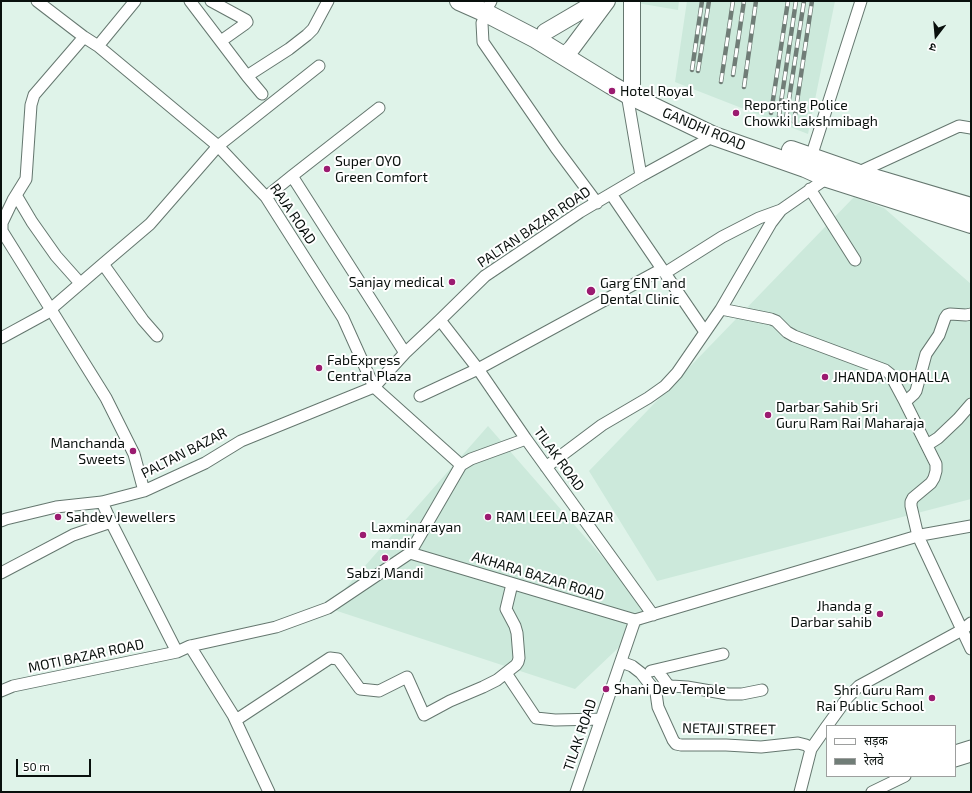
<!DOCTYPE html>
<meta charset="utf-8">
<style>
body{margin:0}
#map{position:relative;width:972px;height:793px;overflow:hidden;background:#dff3e9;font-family:"Exo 2","Noto Sans Devanagari",sans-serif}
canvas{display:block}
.frame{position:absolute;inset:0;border:2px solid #09100d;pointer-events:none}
.legend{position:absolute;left:826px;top:725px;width:130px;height:52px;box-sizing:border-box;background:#fff;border:1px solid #9d9f9e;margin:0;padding:5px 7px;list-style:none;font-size:12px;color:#09100d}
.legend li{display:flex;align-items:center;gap:8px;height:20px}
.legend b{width:20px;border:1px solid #9d9f9e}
.north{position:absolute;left:916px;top:16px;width:40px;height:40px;-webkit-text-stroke:3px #fff;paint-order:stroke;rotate:196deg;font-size:11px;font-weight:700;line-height:16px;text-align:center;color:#09100d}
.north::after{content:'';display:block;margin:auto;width:14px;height:18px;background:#09100d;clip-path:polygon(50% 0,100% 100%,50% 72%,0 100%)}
.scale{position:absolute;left:16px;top:759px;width:75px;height:18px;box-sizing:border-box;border:2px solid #09100d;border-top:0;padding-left:5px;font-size:12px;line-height:14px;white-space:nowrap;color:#09100d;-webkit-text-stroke:3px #fff;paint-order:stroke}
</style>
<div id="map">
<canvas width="972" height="793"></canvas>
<div class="frame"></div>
<ul class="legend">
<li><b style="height:5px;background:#fff"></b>सड़क</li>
<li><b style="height:5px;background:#707d77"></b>रेलवे</li>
</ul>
<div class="north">उ</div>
<div class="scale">50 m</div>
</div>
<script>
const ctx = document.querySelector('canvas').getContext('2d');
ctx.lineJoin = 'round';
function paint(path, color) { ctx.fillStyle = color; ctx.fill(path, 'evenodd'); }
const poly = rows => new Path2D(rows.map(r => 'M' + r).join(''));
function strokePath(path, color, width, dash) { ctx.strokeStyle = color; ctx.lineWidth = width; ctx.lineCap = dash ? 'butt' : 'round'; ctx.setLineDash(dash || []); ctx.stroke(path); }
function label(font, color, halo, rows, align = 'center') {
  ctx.font = font + ' "Exo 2",sans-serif'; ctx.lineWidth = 4; ctx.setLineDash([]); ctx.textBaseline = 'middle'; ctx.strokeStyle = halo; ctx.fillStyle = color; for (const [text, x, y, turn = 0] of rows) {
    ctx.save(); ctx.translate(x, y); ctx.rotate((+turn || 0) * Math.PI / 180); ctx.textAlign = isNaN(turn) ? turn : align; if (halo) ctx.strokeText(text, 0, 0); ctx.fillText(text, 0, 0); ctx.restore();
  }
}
paint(poly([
 [637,1,679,1,678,10,637,3],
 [687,1,835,1,808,134,675,82],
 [854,197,884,208,971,284,971,499,657,581,589,471],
 [488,426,653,615,575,689,328,608]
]), '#cce9db');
const street = poly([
 [37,1,84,37,98,46,218,146,266,197,343,318,374,387,461,465],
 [190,1,247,76,262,94],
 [211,1,246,20,247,22,245,24,221,41],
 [490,3,491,1],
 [486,13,482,23,483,42,556,148,597,203],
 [84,37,34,95,31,105,26,179,13,200,2,223,2,231,106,398,134,454,144,491],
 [98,46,135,1],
 [247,76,289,49,307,35,313,29,328,1],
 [627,94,641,176],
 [811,157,861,1],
 [857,173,959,126,971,128],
 [292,176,405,353],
 [827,178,781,210,771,223,721,309,771,319,776,321,787,332,794,336,885,370,890,374,905,402,936,464,936,471,934,478,931,483,913,498,911,502,911,506,918,536,971,649],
 [810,189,855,260],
 [611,194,705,332],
 [16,195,32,222,56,256,80,283],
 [266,197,292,176,379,108],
 [103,264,143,320,157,336],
 [665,273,722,237,759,218,781,210],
 [440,320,478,369,526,439,653,615],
 [1,338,45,314,103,264,150,224,218,146,319,66],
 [420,396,478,369,662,269],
 [905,402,914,394,916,391,926,354,939,335,945,318,947,315,950,314,966,315,971,314],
 [927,445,938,438,958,419,971,404],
 [546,467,602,425,648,398,665,386,677,373,721,309],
 [102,502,111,522,177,652],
 [1,521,6,519,56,507,102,502,144,491,205,463,241,441,374,387,405,353,440,320,485,276,580,212,641,176,714,136],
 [410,553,635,620],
 [1,573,73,535,111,522],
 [635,620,921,535,971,526],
 [190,646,233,715,269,792],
 [621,662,632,666,641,673,652,687,656,693,658,707,673,740,676,744,681,745,726,745,761,747,798,743,806,745,811,749],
 [657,670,668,685,671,686,687,687,728,694,742,694,762,690],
 [651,671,723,654],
 [506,673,536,718,555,720,601,719],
 [1,691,13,686,177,652,190,646,276,627,328,608,410,553,461,465,471,459,526,439],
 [236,720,330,658,338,659,360,689,379,691,407,677,424,715,450,701,483,687,497,680,516,665,518,662,519,658,517,633,515,626,506,609,512,584],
 [827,726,848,697,859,686,962,630,971,623],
 [955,751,971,746],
 [955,761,971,756],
 [576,792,635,620],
 [800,792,811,749,827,726],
 [872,792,905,776]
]);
const secondary = poly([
 [545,32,591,5,595,1],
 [564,56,572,48,607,1],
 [632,84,632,1]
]);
const primary = poly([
 [459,1,486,13,536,39,611,85,627,94,714,136,805,168,827,178,971,224],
 [791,150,857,173,971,207]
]);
strokePath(street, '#65776f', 13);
strokePath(secondary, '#65776f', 18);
strokePath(primary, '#65776f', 20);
strokePath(street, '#fff', 11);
strokePath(secondary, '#fff', 16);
strokePath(primary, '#fff', 18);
const rail = poly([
 [692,70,702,1],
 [698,71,709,1],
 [733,75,744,1],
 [721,82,733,1],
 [744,87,756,1],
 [771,113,788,1],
 [779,116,796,1],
 [786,119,804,1],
 [794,122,812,1]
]);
strokePath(rail, '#707d77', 4.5);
strokePath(rail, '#fff', 3, [9]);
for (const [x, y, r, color] of [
 [612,91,4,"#9b1b70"],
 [736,113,4,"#9b1b70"],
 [327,169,4,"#9b1b70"],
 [452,282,4,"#9b1b70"],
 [591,291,5,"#9b1b70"],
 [319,368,4,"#9b1b70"],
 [825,377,4,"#9b1b70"],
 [768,415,4,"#9b1b70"],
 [133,451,4,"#9b1b70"],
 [58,517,4,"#9b1b70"],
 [488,517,4,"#9b1b70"],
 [363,535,4,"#9b1b70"],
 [385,558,4,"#9b1b70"],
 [880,614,4,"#9b1b70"],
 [606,689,4,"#9b1b70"],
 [932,698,4,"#9b1b70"]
]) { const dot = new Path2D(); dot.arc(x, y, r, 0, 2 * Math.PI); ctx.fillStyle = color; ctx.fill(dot); strokePath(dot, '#fff', 1.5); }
label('14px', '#09100d', '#fff', [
 ["Hotel Royal",620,91],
 ["Reporting Police",744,105],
 ["Chowki Lakshmibagh",744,121],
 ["Super OYO",335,161],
 ["Green Comfort",335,177],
 ["Sanjay medical",444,282,"right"],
 ["Garg ENT and",600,283],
 ["Dental Clinic",600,299],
 ["FabExpress",327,360],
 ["Central Plaza",327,376],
 ["JHANDA MOHALLA",833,377],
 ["Darbar Sahib Sri",776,407],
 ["Guru Ram Rai Maharaja",776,423],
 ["Manchanda",125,443,"right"],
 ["Sweets",125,459,"right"],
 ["Sahdev Jewellers",66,517],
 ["RAM LEELA BAZAR",496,517],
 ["Laxminarayan",371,527],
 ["mandir",371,543],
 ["Sabzi Mandi",385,573,"center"],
 ["Jhanda g",872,606,"right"],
 ["Darbar sahib",872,622,"right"],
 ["Shani Dev Temple",614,689],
 ["Shri Guru Ram",924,690,"right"],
 ["Rai Public School",924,706,"right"]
], 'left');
label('14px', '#09100d', '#fff', [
 ["GANDHI ROAD",704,129,23],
 ["RAJA ROAD",293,214,56],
 ["PALTAN BAZAR ROAD",534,227,-34],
 ["PALTAN BAZAR",184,453,-27],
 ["TILAK ROAD",559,459,54],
 ["AKHARA BAZAR ROAD",538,576,17],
 ["MOTI BAZAR ROAD",86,656,-12],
 ["NETAJI STREET",729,729,1],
 ["TILAK ROAD",580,735,-71]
]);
</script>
